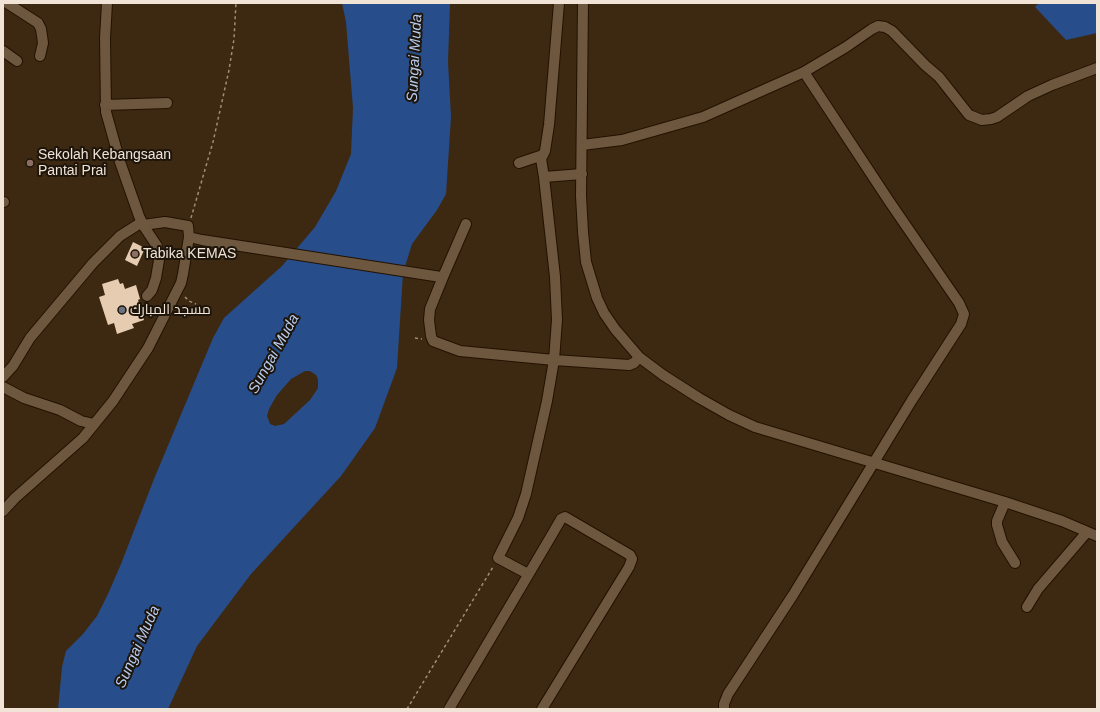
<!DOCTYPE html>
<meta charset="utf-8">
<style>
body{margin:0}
#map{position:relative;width:1100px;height:712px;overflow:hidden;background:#3d2912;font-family:Arial,sans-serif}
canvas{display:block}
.frame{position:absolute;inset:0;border:4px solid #f1e4d6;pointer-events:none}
</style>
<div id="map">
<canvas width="1100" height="712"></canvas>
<div class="frame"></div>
</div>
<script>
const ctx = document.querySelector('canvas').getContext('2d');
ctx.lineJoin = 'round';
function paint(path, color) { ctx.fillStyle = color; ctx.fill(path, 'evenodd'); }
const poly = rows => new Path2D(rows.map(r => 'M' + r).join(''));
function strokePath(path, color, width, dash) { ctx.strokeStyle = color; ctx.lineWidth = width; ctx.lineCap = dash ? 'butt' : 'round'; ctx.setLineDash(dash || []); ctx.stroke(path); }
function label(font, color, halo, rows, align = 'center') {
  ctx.font = font + ' Arial,Cairo,sans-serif'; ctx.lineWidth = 4; ctx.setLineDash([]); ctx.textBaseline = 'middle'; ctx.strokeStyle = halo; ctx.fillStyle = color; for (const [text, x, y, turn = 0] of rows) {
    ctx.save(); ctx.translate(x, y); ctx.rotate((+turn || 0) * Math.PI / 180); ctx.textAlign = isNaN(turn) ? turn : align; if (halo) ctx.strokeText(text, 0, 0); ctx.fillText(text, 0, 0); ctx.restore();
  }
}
paint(poly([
 [342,3,450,3,448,62,451,117,446,194,437,210,412,244,403,273,397,368,375,428,341,476,251,574,197,646,168,709,58,709,62,667,66,651,83,634,97,616,108,594,121,564,154,479,213,338,224,318,282,266,315,227,336,191,351,154,353,108,346,22],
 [305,371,310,371,316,375,318,379,318,388,310,400,284,424,275,426,270,424,267,416,269,409,277,395,291,379],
 [1039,3,1097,3,1097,33,1066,40,1035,7]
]), '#284d8b');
paint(poly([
 [133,242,145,248,137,266,125,260],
 [118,279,120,284,123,283,125,289,136,285,140,299,138,300,144,320,132,324,134,328,117,334,114,323,108,325,99,297,105,295,102,284]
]), '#e6cdb1');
const minor = poly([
 [7,3,38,23,41,29,43,43,40,56],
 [107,3,105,38,106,112,120,162,139,216,143,225,165,222,188,226,189,237,202,240,441,277,443,277,430,309,429,320,431,336,433,341,460,351,554,360,629,365,634,363,639,357],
 [583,3,581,196,583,232,586,262,597,298,604,313,615,329,639,357,663,375,699,398,729,415,755,427,1005,502,1062,521,1097,536],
 [3,51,17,61],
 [105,105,167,103],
 [582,145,622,140,703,117,804,72,846,47,872,29,878,26,885,27,892,31,925,65,939,77,969,115,982,120,991,119,997,117,1028,96,1052,85,1097,68],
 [519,163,543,155],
 [544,177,582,174],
 [3,202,4,202],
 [143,225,157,246,159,260,156,278,152,290,147,296],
 [443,277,466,224],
 [3,377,13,366,30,338,93,263,120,236,142,222],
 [3,387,24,398,60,410,81,421,94,424],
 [1005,502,997,521,997,525,1002,542,1015,563],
 [3,511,15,498,83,438,113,401,148,348,181,283,183,274,189,237],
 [528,574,498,558,518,518,526,494,547,401,554,360,557,320,555,277,544,177,541,159,545,151,549,125,559,3],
 [1027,607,1038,589,1087,532],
 [449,709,550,538,561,519,565,517,630,555,632,559,629,567,542,709],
 [724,709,724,704,728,694,793,595,912,400,961,324,964,314,959,303,889,201,804,72]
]);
strokePath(minor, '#231100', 12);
strokePath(poly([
 [191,218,213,142,229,70,234,39,236,3],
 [185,297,189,301,196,304],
 [415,338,422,339],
 [407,709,493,567]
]), '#9e8e7c', 1.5, [3, 3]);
strokePath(minor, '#6d573f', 10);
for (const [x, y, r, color] of [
 [30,163,4,"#8d6e63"],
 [135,254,4,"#8d6e63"],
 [122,310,4,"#6b7280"]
]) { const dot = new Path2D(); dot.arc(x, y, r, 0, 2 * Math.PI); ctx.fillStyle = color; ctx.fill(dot); strokePath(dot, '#1d140a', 1.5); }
label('14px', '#f1e4d6', '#1d140a', [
 ["Sekolah Kebangsaan",38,155],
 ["Pantai Prai",38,171],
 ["Tabika KEMAS",143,254],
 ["مسجد المبارك",130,310]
], 'left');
label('italic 15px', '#b6ccf1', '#1d140a', [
 ["Sungai Muda",415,58,-87],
 ["Sungai Muda",274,354,-61],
 ["Sungai Muda",138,647,-66]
]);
</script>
